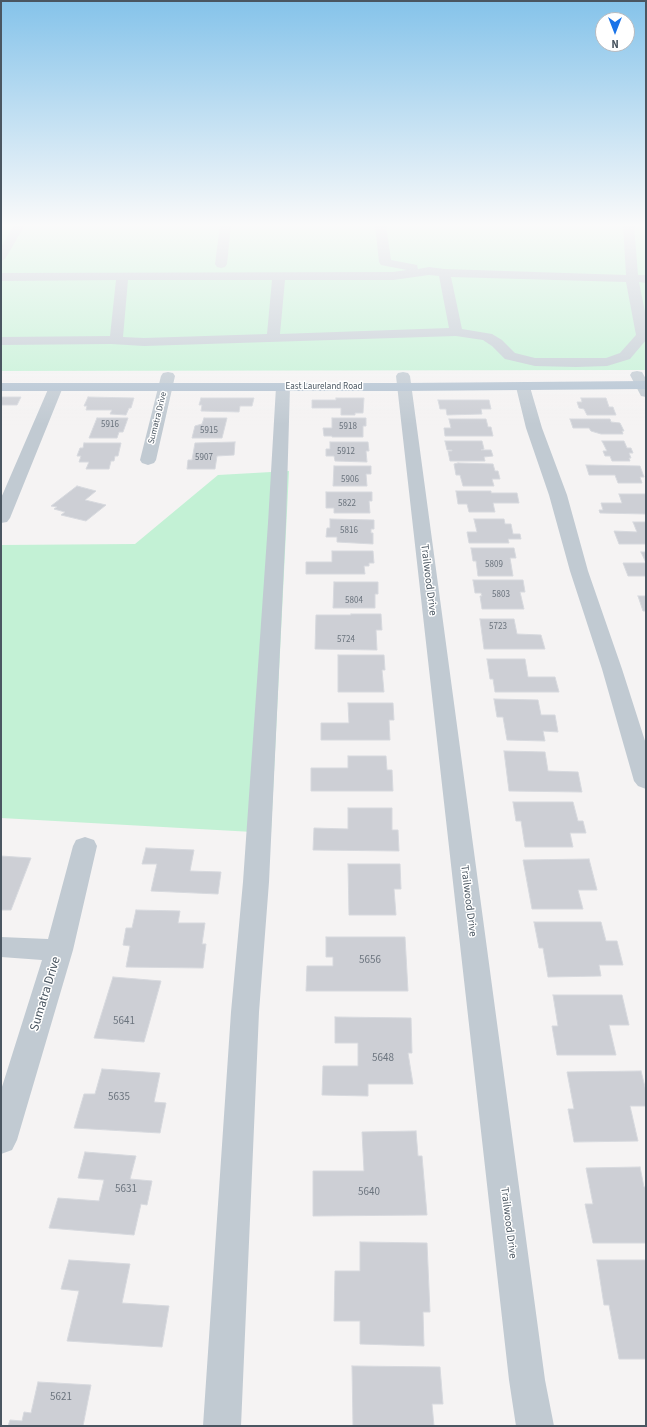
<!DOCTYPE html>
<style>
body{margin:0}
#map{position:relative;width:647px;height:1427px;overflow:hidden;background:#f5f3f3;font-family:"Source Sans 3",sans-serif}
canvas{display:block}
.frame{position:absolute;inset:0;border:2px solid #4a5661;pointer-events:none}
.north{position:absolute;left:595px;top:12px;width:40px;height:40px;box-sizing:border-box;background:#fff;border:1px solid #b7bbc0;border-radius:50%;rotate:180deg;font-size:11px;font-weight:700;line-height:16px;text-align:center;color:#4a5661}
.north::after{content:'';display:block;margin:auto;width:14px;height:18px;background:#1a73e8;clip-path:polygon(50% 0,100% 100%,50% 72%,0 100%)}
</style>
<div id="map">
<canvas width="647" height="1427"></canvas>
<div class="frame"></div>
<div class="north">N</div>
</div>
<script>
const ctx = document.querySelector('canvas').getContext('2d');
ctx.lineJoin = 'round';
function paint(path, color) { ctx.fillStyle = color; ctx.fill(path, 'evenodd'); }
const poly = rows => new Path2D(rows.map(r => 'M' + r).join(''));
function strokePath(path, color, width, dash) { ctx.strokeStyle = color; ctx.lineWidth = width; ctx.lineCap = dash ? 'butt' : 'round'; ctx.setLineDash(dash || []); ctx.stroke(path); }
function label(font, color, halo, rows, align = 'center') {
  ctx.font = font + ' "Source Sans 3",sans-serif'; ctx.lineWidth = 3; ctx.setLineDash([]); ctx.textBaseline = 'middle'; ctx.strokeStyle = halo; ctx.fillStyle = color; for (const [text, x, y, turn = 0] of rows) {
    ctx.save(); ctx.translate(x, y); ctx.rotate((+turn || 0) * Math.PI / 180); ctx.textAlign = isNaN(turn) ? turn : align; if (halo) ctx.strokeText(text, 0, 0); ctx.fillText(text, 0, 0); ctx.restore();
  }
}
paint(poly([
 [1,225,646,225,646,370,1,371],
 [289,471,271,833,1,818,1,545,135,544,218,475]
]), '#c3f1d5');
const building = poly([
 [1,397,21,397,17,405,1,405,1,397],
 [88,397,134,398,131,408,129,408,126,415,110,414,112,410,86,410,87,406,84,406,88,397],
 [201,398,254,398,252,406,240,406,239,412,201,411,202,405,199,405,201,398],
 [336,398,364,398,363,413,355,413,355,415,341,415,341,408,312,408,312,400,336,400,336,398],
 [581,398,606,398,609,407,613,407,616,415,587,415,584,409,579,408,577,402,582,402,581,398],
 [438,400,489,400,491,409,481,409,482,414,447,415,446,409,440,409,438,400],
 [97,418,128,418,123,432,119,432,117,438,89,438,97,418],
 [204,418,227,418,222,438,192,438,195,426,202,424,204,418],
 [332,418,366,418,366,426,363,426,363,437,332,437,332,436,324,436,323,428,332,428,332,418],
 [449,419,486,419,488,427,491,427,493,436,445,436,444,428,451,428,449,419],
 [570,419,610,419,611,422,620,423,624,431,622,431,623,434,601,434,591,431,589,428,573,428,570,419],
 [445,441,482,441,484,449,481,450,491,450,493,456,484,457,485,461,450,461,448,451,452,451,452,450,447,450,445,441],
 [602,441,624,441,627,448,631,448,633,453,629,453,631,458,629,458,630,461,612,461,610,456,605,456,603,451,607,451,602,441],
 [235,442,234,455,217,456,215,469,187,469,188,460,192,460,195,443,235,442],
 [330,442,368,442,369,451,366,451,367,462,335,461,334,456,326,456,326,449,330,449,330,442],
 [84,443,121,443,118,456,115,456,114,461,111,461,109,469,86,469,89,462,79,462,81,456,77,456,80,448,83,448,84,443],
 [458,463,493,464,495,471,498,471,500,479,492,479,494,486,463,486,460,475,456,475,454,464,458,463],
 [586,465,640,466,644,477,640,477,642,483,618,483,615,475,589,475,586,465],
 [334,466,371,466,371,474,366,474,367,486,333,486,334,466],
 [77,486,96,491,85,500,106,505,86,521,61,515,65,512,54,509,57,507,51,506,77,486],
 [456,491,491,491,491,493,517,493,519,503,493,503,495,512,469,512,467,504,458,504,456,491],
 [326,492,372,492,372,501,369,501,370,513,334,513,334,508,326,508,326,492],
 [619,494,646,494,646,514,600,513,599,510,603,510,601,503,622,503,619,494],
 [330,519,374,520,374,529,371,529,371,533,373,533,373,544,337,542,337,537,326,537,327,528,330,528,330,519],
 [474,519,504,519,505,524,511,524,513,534,520,534,521,539,508,539,509,543,469,543,467,532,477,532,474,519],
 [633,522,646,522,646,544,619,544,614,531,637,532,633,522],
 [471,548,514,548,516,558,510,558,513,576,478,576,476,561,473,561,471,548],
 [332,551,373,551,374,563,369,563,369,566,364,566,365,574,306,574,306,562,332,562,332,551],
 [641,552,646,552,646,576,628,576,623,563,646,563,641,552],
 [473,580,523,580,525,592,520,592,524,609,482,609,480,596,482,596,481,593,475,593,473,580],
 [334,582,378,582,378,594,375,594,375,608,333,608,334,582],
 [638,596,646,596,646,611,643,611,638,596],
 [351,614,381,614,382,630,376,630,377,650,315,649,316,615,351,615,351,614],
 [480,619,514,619,517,634,541,635,545,649,484,649,480,619],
 [338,655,384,655,385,670,382,670,384,692,338,692,338,655],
 [487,659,525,659,528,677,555,677,559,692,495,692,493,679,490,679,487,659],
 [494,699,538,700,541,715,555,715,558,732,543,731,545,741,507,740,503,717,497,717,494,699],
 [348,703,393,703,394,720,389,720,390,740,321,740,321,723,349,723,348,703],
 [504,751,545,752,548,771,578,772,582,792,509,791,504,751],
 [348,756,386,756,387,770,392,770,393,791,311,791,311,768,348,768,348,756],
 [513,802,573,802,578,821,583,821,586,833,570,833,573,847,525,847,521,821,516,821,513,802],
 [348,808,392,808,392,830,398,830,399,851,313,850,314,828,348,829,348,808],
 [146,848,194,850,190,871,221,872,218,894,151,891,157,864,142,864,146,848],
 [1,856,31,858,11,910,1,910,1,856],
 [589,859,597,890,578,890,583,909,532,909,523,860,589,859],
 [348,864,400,864,401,889,394,889,396,915,349,915,348,864],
 [136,910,180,911,178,923,205,923,202,944,206,944,203,968,126,967,130,946,123,945,126,928,132,928,136,910],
 [534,922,601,922,606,941,617,941,623,965,599,965,601,976,548,977,543,948,539,948,534,922],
 [326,937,405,937,408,991,306,991,307,966,333,966,333,957,326,957,326,937],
 [113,977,161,981,144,1042,94,1038,113,977],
 [553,995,622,995,629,1025,609,1025,616,1055,557,1055,552,1026,558,1026,553,995],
 [335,1017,411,1018,412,1053,408,1053,413,1084,368,1084,368,1096,322,1095,323,1066,358,1066,358,1043,335,1043,335,1017],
 [102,1069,160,1073,154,1102,166,1103,160,1133,74,1128,84,1094,95,1094,102,1069],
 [641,1071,646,1091,646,1106,630,1106,638,1141,574,1142,568,1109,574,1109,567,1072,641,1071],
 [416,1131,418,1156,422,1156,427,1215,313,1216,313,1171,364,1171,362,1132,416,1131],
 [85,1152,136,1156,130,1179,152,1181,147,1205,141,1204,134,1235,49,1228,58,1198,99,1201,104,1180,78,1178,85,1152],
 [640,1167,644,1187,646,1187,646,1243,593,1243,585,1204,593,1204,586,1168,640,1167],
 [360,1242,427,1243,430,1312,423,1312,424,1346,360,1344,360,1321,334,1321,335,1271,360,1271,360,1242],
 [69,1260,130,1264,122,1303,169,1306,162,1347,67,1341,79,1291,61,1289,69,1260],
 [597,1260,646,1260,646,1359,619,1359,609,1305,604,1305,597,1260],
 [352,1366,440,1367,443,1404,432,1404,434,1426,353,1426,352,1366],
 [38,1382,91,1385,83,1426,8,1426,10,1420,22,1421,24,1412,31,1413,38,1382]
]);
paint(building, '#cdcfd5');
strokePath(building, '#d7d9de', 1);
paint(poly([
 [14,225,25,225,5,259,1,261,1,247,14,225],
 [220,225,231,225,227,264,225,267,221,268,217,267,215,264,220,225],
 [375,225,386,225,391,260,417,265,418,269,429,267,444,269,626,275,623,225,634,225,638,275,646,275,646,283,639,282,646,317,646,340,630,359,607,366,576,367,535,366,505,359,492,346,483,340,456,336,144,346,111,344,1,345,1,337,110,336,116,280,1,281,1,273,393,272,407,270,381,265,379,262,375,225],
 [429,275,439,276,449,328,280,334,285,280,393,280,429,275],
 [451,277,626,282,636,335,620,353,606,358,535,358,515,353,502,340,492,334,462,329,451,277],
 [128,280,272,280,267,334,144,338,123,337,128,280],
 [637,371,642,372,646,379,646,397,641,396,630,375,632,372,637,371],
 [168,372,173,373,175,376,156,460,154,463,148,465,142,463,140,460,161,376,163,373,168,372],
 [403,372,408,373,410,376,545,1380,554,1426,516,1426,509,1380,396,376,398,373,403,372],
 [56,383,61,384,63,387,10,518,7,522,1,523,1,498,49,387,51,384,56,383],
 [283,383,288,384,290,387,286,523,269,882,259,1012,241,1426,203,1426,231,1012,243,882,268,523,276,387,278,384,283,383],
 [523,383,528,384,530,387,542,428,567,495,588,571,622,669,646,744,646,789,638,786,634,781,602,669,570,571,549,495,526,428,516,387,518,384,523,383],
 [85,837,94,840,97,846,73,950,17,1140,12,1150,1,1154,1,1090,42,960,1,957,1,937,48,939,73,846,76,840,85,837]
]), '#c1cad2');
paint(poly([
 [646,381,646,389,404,391,1,391,1,383,404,383,646,381]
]), '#b3c2d1');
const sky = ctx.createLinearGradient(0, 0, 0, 425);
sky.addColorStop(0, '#85c3ea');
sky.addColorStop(0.53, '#fafafa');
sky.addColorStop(1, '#fafafa00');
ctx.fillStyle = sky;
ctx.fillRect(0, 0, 647, 425);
label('9px', '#4a5661', '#fff', [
 ["East Laureland Road",324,387],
 ["Sumatra Drive",158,418,-76]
]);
label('9px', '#6b747e', null, [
 ["5916",110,425],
 ["5918",348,427],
 ["5915",209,431],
 ["5912",346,452],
 ["5907",204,458],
 ["5906",350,480],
 ["5822",347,504],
 ["5816",349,531],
 ["5809",494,565],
 ["5803",501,595],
 ["5804",354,601],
 ["5723",498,627],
 ["5724",346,640]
]);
label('11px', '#4a5661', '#fff', [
 ["Trailwood Drive",428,580,83],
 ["Trailwood Drive",468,901,83],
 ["Trailwood Drive",508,1223,83]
]);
label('11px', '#6b747e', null, [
 ["5656",370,961],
 ["5641",124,1022],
 ["5648",383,1059],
 ["5635",119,1098],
 ["5631",126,1190],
 ["5640",369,1193],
 ["5621",61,1398]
]);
label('13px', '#4a5661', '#fff', [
 ["Sumatra Drive",46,994,-73]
]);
</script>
